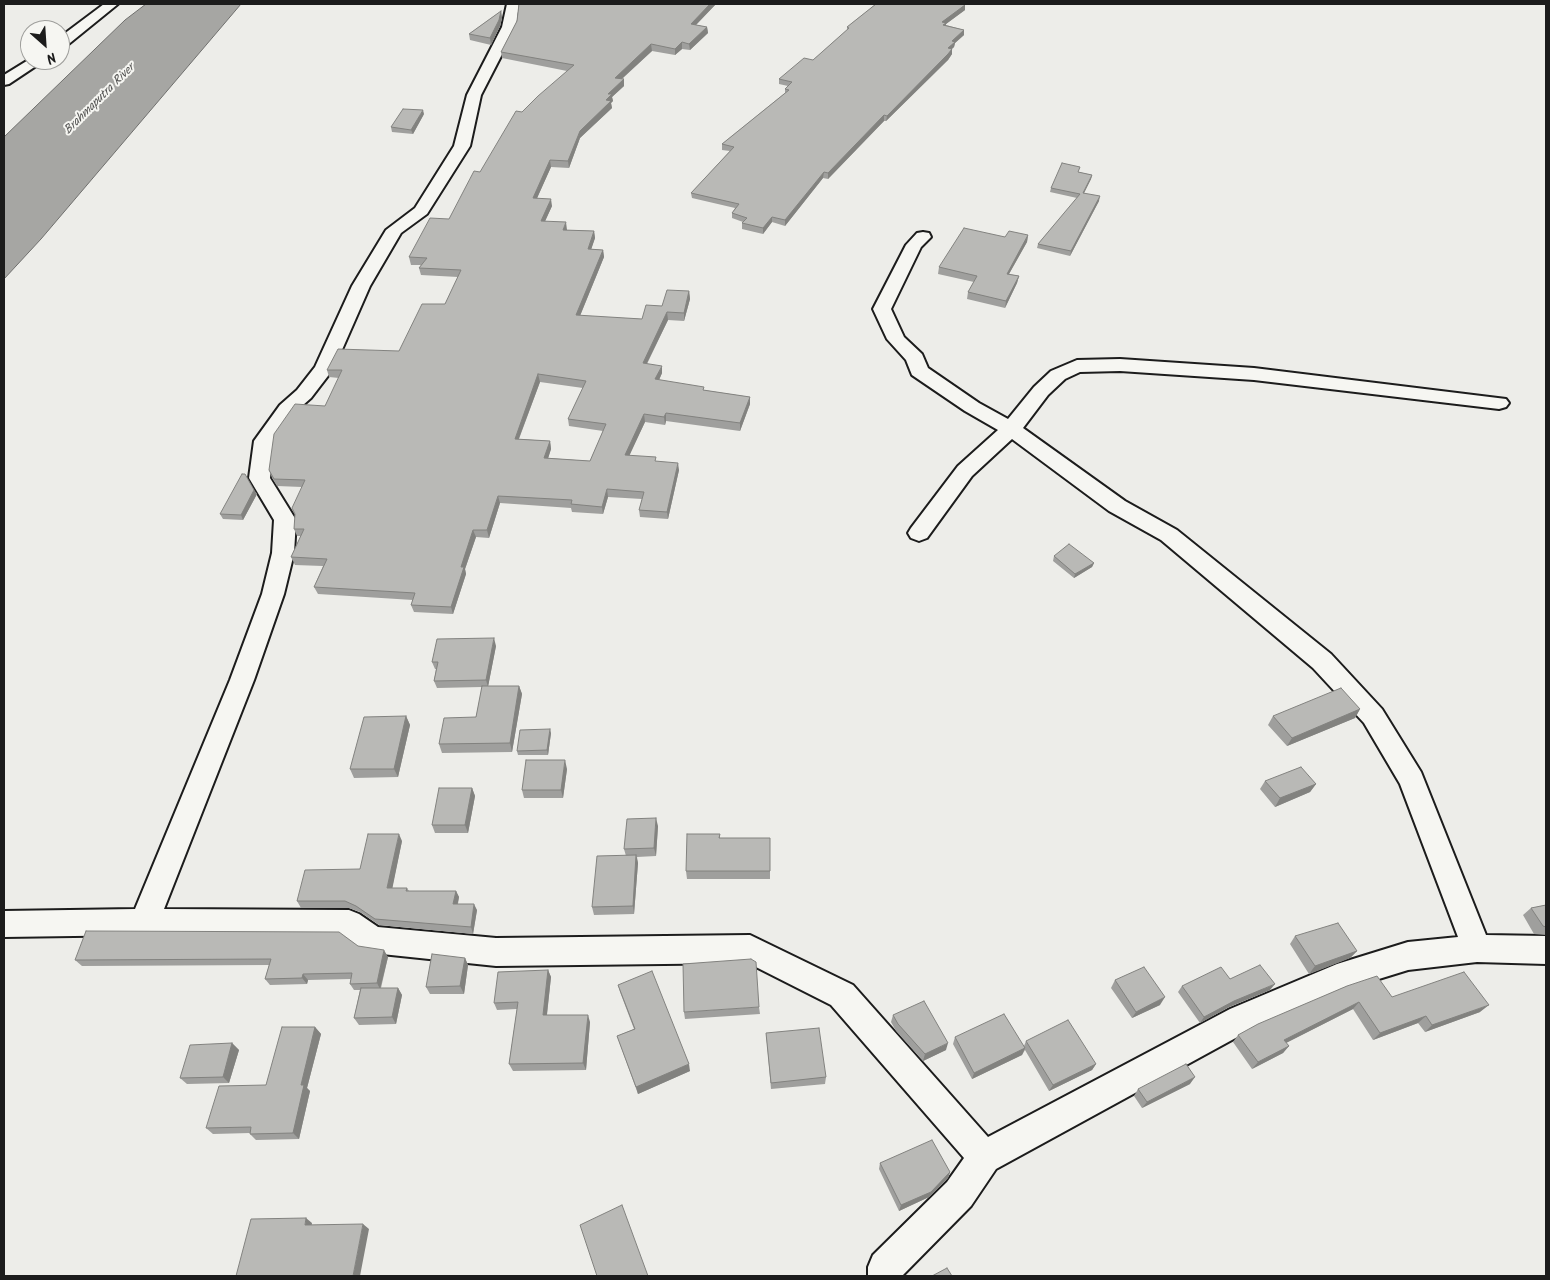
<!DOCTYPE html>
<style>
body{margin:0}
#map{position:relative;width:1550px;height:1280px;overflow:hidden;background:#edede9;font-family:Kalam,sans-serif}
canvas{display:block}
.frame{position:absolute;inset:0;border:5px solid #1c1c1c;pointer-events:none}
.north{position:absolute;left:20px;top:20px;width:50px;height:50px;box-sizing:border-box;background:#f6f6f2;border:1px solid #9f9f9c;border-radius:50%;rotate:154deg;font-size:14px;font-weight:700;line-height:20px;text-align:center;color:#1c1c1c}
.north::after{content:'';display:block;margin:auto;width:18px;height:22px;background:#1c1c1c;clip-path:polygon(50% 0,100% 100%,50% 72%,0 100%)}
</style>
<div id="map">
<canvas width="1550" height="1280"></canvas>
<div class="frame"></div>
<div class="north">N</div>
</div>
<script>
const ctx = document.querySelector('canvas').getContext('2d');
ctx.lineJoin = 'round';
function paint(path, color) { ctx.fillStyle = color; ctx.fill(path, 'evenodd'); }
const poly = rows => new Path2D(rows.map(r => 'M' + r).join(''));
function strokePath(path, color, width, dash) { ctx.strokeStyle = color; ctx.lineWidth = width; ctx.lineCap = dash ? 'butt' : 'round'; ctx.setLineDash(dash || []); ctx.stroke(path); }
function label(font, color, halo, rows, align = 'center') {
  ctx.font = font + ' Kalam,sans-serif'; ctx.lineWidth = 4; ctx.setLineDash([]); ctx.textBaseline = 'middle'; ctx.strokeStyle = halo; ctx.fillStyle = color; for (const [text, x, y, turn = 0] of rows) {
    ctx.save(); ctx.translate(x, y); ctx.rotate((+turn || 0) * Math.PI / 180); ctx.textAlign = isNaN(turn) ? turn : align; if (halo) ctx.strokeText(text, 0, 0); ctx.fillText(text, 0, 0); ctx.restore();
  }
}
const water = poly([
 [146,4,241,4,41,239,4,279,4,137,125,20,146,4]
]);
paint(water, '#a6a6a3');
strokePath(water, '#6f6f6d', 1);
const minor = poly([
 [104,4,118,4,65,47,60,48,60,37,104,4],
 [507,4,519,4,516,27,481,95,470,146,427,214,401,233,370,286,334,368,311,398,294,413,274,442,270,478,296,520,294,553,284,594,254,680,164,909,349,910,359,914,378,927,496,938,750,935,853,985,988,1137,1230,1009,1337,964,1408,942,1458,937,1400,784,1364,723,1313,668,1161,540,1109,511,1012,439,972,476,927,538,919,541,911,538,908,533,911,528,958,466,998,430,965,411,912,375,906,360,887,339,873,309,906,245,917,233,923,232,929,233,931,237,921,247,891,309,904,337,922,354,928,368,979,403,1008,419,1034,387,1051,371,1077,360,1120,359,1254,368,1506,399,1509,403,1506,407,1499,409,1254,380,1120,371,1080,372,1065,379,1048,395,1023,428,1125,501,1177,530,1331,654,1382,709,1421,772,1486,935,1546,936,1546,964,1477,962,1408,970,1340,991,1252,1029,996,1169,971,1206,902,1276,868,1276,868,1267,873,1255,947,1182,964,1158,831,1005,748,963,496,966,372,953,362,950,344,936,144,935,4,937,4,911,135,909,230,680,262,594,272,553,274,520,249,478,254,441,280,405,297,390,315,367,352,286,386,230,415,208,454,146,467,95,502,27,507,4],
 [30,59,45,60,9,84,4,85,4,75,30,59]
]);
strokePath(minor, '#1c1c1c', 4);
paint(minor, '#f6f6f2');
paint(poly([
 [519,4,716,4,696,25,707,27,708,33,690,50,682,49,675,55,652,51,622,79,624,79,624,86,612,97,613,101,611,103,612,108,580,138,569,168,551,167,537,198,552,206,545,221,567,230,594,231,595,238,591,249,603,250,604,257,580,316,642,319,662,306,689,291,690,299,684,321,668,320,647,364,662,373,659,380,704,390,750,397,750,404,740,431,666,421,665,425,645,422,629,455,656,462,679,470,668,519,640,517,639,510,642,499,608,497,603,514,572,512,571,508,500,503,489,538,476,537,465,569,466,574,453,614,414,612,411,605,413,600,318,594,314,587,323,566,295,565,291,557,301,536,297,536,294,529,302,487,277,486,272,478,269,470,325,406,339,378,329,377,327,370,399,351,445,304,458,277,421,275,419,268,421,265,411,265,409,257,449,219,480,172,522,112,567,71,502,58,501,52,517,21],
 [540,382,583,388,568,419,569,426,603,431,590,461,548,458,551,449,550,441,519,439],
 [876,4,967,4,965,5,965,10,946,24,946,25,964,30,964,35,955,43,954,47,952,49,952,54,948,60,886,121,884,121,828,179,823,178,785,226,772,222,763,234,742,229,742,223,743,222,732,218,732,213,735,208,692,198,691,193,730,151,722,150,722,144,785,93,785,89,788,86,779,84,779,79,813,60,847,30,847,27],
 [501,11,502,18,500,26,491,45,470,40,469,34],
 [424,114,413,134,392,132,391,127],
 [1079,172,1092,175,1091,179,1084,193,1099,201,1070,256,1037,248,1038,244,1077,198,1050,192,1051,188],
 [1028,235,1027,242,1009,274,1019,276,1017,283,1005,308,967,299,968,292,974,282,938,274,939,267,1005,237],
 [254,490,257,494,243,520,223,519,220,514],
 [1054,556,1094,563,1092,567,1074,578,1053,561],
 [496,646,488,686,519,686,522,694,512,752,442,753,439,744,476,717,482,687,437,688,434,681,436,669,435,669,432,662],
 [1360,709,1355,718,1287,746,1268,725,1273,716],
 [406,716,410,725,398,777,354,778,350,769],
 [551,733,548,755,518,755,517,751],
 [567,769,563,798,524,798,522,790],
 [1265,781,1316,784,1310,792,1275,807,1260,789],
 [472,788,475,796,468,833,435,833,432,825],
 [658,826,656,856,637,857,638,863,634,914,594,915,592,907,626,856,624,849],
 [720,834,720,838,770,838,770,879,687,879,686,871],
 [402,841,392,888,407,888,409,891,456,891,459,897,458,904,477,910,473,934,379,925,360,912,349,908,301,908,297,901,360,869],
 [1546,905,1546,935,1534,934,1523,915,1531,908],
 [1295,936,1357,951,1350,958,1309,974,1290,944],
 [358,946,388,957,381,988,398,988,402,995,396,1024,359,1025,354,1018,360,990,354,990,350,984,351,979,308,980,307,984,270,985,265,979,269,965,82,966,75,960],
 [465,958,468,965,464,994,430,994,426,987],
 [548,970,551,977,547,1015,590,1022,586,1070,513,1071,509,1064,517,1009,497,1010,494,1003],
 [1230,979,1270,990,1229,1007,1200,1023,1178,992,1182,986],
 [1115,980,1160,1005,1132,1018,1111,988],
 [618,985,690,1071,638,1094,617,1036,634,1029,620,992],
 [1347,986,1392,997,1480,1012,1425,1032,1418,1023,1373,1040,1353,1009,1286,1043,1289,1046,1283,1053,1252,1069,1233,1042,1238,1035],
 [759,1007,760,1014,685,1019,684,1012],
 [893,1015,946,1050,923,1061,896,1031,891,1022],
 [315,1027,321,1034,307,1088,310,1091,299,1139,256,1140,250,1134,250,1133,213,1134,206,1128,266,1085],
 [766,1033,826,1077,825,1084,771,1089],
 [955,1037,1024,1046,1026,1041,1096,1064,1092,1070,1049,1091,1025,1050,1022,1055,972,1079,953,1044],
 [232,1043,239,1050,229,1083,187,1084,180,1078],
 [1190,1084,1142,1108,1134,1096,1138,1089],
 [880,1163,950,1172,948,1178,929,1197,899,1211,879,1169]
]), '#9f9f9d');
paint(poly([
 [710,4,716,4,691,30,691,24],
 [961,4,967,4,965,5,965,10,946,24,945,28,942,22],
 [501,11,502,18,500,26,491,45,490,38],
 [707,27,708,33,690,50,689,44],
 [964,30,964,35,955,43,954,47,947,53,948,48,952,41],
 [682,42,682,49,675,55,675,49],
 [651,44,652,51,616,84,615,78],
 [952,49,952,54,948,60,886,121,887,116],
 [624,79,624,86,612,97,613,101,611,103,612,108,580,138,569,168,568,161,580,131,606,100,608,94],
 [423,110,424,114,413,134,411,130],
 [884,115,884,121,828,179,828,173],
 [550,160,551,167,534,205,533,198],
 [824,172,823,178,785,226,785,220],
 [1092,175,1091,179,1082,197,1083,193],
 [1100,196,1099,201,1070,256,1071,251],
 [551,199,552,206,542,228,541,221],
 [772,217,772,222,763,234,763,228],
 [566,222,567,230,564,237,563,230],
 [594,231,595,238,589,256,588,249],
 [1028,235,1027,242,1005,281,1007,274],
 [603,250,604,257,577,323,576,315],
 [1019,276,1017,283,1005,308,1006,301],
 [689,291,690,299,684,321,684,313],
 [667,312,668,320,643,371,643,363],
 [662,366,662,373,656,387,655,379],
 [538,374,540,382,516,446,515,439],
 [750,397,750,404,740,431,740,423],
 [666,413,666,421,665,425,664,417],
 [644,414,645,422,626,463,625,455],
 [550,441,551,449,546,465,544,458],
 [678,463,679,470,668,519,667,512],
 [607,489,608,497,603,514,602,507],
 [254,490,257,494,243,520,241,515],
 [498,496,500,503,489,538,487,530],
 [473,530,476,537,465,569,466,574,453,614,451,607,461,567],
 [1094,563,1092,567,1074,578,1075,574],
 [494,638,496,646,488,687,486,680],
 [519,686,522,694,512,752,510,743],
 [1360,709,1355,718,1287,746,1292,738],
 [406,716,410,725,398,777,394,769],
 [550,729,551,733,548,755,547,750],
 [565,760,567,769,563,798,561,790],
 [1316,784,1310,792,1275,807,1280,798],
 [472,788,475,796,468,833,465,825],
 [656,818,658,826,656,856,654,848],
 [399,834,402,841,391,895,387,888],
 [636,855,638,863,634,914,633,906],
 [456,891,459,897,456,911,453,904],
 [474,904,477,910,473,934,471,927],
 [384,950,388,957,380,989,377,983],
 [1357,951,1350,958,1309,974,1315,966],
 [465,958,468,965,464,994,460,986],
 [548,970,551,977,546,1022,543,1015],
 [303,974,308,980,307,984,302,978],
 [1275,984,1270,990,1229,1007,1200,1023,1204,1017,1234,1001],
 [398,988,402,995,396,1024,392,1017],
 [1165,997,1160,1005,1132,1018,1136,1012],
 [1359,1002,1353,1009,1278,1047,1284,1040],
 [1489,1005,1480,1012,1425,1032,1432,1025],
 [588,1015,590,1022,586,1070,583,1063],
 [1426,1016,1418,1023,1373,1040,1380,1033],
 [315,1027,321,1034,307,1088,310,1091,299,1139,293,1133,301,1085],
 [232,1043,239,1050,229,1083,223,1077],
 [948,1043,946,1050,923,1061,925,1054],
 [1289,1046,1283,1053,1252,1069,1258,1062],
 [1025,1048,1022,1055,972,1079,974,1073],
 [689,1064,690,1071,638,1094,636,1087],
 [1096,1064,1092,1070,1049,1091,1053,1085],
 [1195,1077,1190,1084,1142,1108,1147,1102],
 [950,1172,948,1178,929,1197,899,1211,901,1205],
 [306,1218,312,1223,311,1230,305,1225],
 [363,1224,369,1229,360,1276,353,1276]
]), '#82827f');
const building = poly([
 [519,4,710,4,691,24,707,27,689,44,682,42,675,49,651,44,615,78,624,79,608,94,612,94,606,100,611,101,580,131,568,161,550,160,533,198,551,199,541,221,566,222,563,230,594,231,588,249,603,250,576,315,642,319,646,305,662,306,667,290,689,291,684,313,667,312,643,363,662,366,655,379,704,387,703,390,750,397,740,423,666,413,664,417,644,414,625,455,656,457,655,461,678,463,667,512,639,510,644,492,607,489,602,507,571,504,572,500,498,496,487,530,473,530,461,567,464,567,451,607,411,605,415,593,314,587,327,559,291,557,304,529,294,529,295,514,292,508,305,480,274,479,269,470,274,434,295,404,325,406,342,370,327,370,338,349,399,351,422,304,445,304,461,270,419,268,427,258,409,257,430,218,449,219,474,171,480,172,516,111,522,112,538,96,574,65,501,52,517,21,519,4],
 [538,374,586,381,568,419,606,424,590,461,544,458,550,441,515,439,538,374],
 [876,4,962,4,965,5,942,22,946,23,943,25,964,30,952,41,955,42,948,48,952,49,948,54,887,116,884,115,828,173,824,172,785,220,772,217,763,228,742,223,747,218,732,213,739,204,691,193,734,147,722,144,789,90,785,89,792,82,779,79,804,58,813,60,849,28,847,27,876,4],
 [501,11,499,20,490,38,469,34,501,11],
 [403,109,423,110,411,130,391,127,403,109],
 [1062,163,1080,167,1078,172,1092,175,1083,193,1100,196,1071,251,1038,244,1080,194,1051,188,1062,163],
 [964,228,1005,237,1009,231,1028,235,1007,274,1019,276,1006,301,968,292,977,276,939,267,964,228],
 [242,474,245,474,254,490,241,515,220,514,242,474],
 [1069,544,1094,563,1075,574,1054,556,1069,544],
 [494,638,486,680,434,681,438,662,432,662,437,639,494,638],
 [482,686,519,686,510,743,439,744,444,718,476,717,482,686],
 [1341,688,1360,709,1292,738,1273,716,1341,688],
 [406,716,394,769,350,769,364,717,406,716],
 [550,729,547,750,517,751,520,730,550,729],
 [526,760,565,760,561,790,522,790,526,760],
 [1301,767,1316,784,1280,798,1265,781,1301,767],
 [439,788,472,788,465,825,432,825,439,788],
 [656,818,654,848,624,849,627,819,656,818],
 [368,834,399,834,387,888,407,888,406,891,456,891,453,904,474,904,471,927,375,919,356,906,345,901,297,901,305,870,360,869,368,834],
 [687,834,720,834,719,838,770,838,770,871,686,871,687,834],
 [636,855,633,906,592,907,597,856,636,855],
 [1546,905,1546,927,1543,926,1531,908,1546,905],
 [1338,923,1357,951,1315,966,1295,936,1338,923],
 [86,931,339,932,358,946,384,950,377,983,350,984,352,973,303,974,302,978,265,979,271,959,75,960,86,931],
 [432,954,465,958,460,986,426,987,432,954],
 [751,959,756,962,759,1007,684,1012,683,964,751,959],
 [1260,965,1275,984,1234,1001,1204,1017,1182,986,1221,967,1230,979,1260,965],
 [1144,967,1165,997,1136,1012,1115,980,1144,967],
 [548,970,543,1015,588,1015,583,1063,509,1064,518,1002,494,1003,498,972,548,970],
 [652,971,689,1064,636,1087,617,1036,635,1029,618,985,652,971],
 [1464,972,1489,1005,1432,1025,1426,1016,1380,1033,1359,1002,1284,1040,1289,1046,1258,1062,1238,1035,1258,1024,1347,986,1377,976,1392,997,1464,972],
 [361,988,398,988,392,1017,354,1018,361,988],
 [924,1001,948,1043,925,1054,898,1024,893,1015,924,1001],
 [1004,1014,1025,1048,974,1073,955,1037,1004,1014],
 [1068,1020,1096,1064,1053,1085,1026,1041,1068,1020],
 [282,1027,315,1027,301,1085,304,1085,293,1133,250,1134,251,1127,206,1128,219,1086,266,1085,282,1027],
 [819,1028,826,1077,771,1083,766,1033,819,1028],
 [232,1043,223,1077,180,1078,190,1045,232,1043],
 [1186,1064,1195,1077,1147,1102,1138,1089,1186,1064],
 [932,1140,950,1172,931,1192,901,1205,880,1163,932,1140],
 [622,1205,648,1276,597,1276,580,1225,622,1205],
 [306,1218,305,1225,363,1224,353,1276,236,1276,251,1219,306,1218],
 [947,1268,952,1276,932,1276,947,1268]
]);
paint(building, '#b9b9b6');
strokePath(building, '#82827f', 1);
label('italic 12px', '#535352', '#f6f6f2', [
 ["Brahmaputra River",100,100,-45]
]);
</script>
